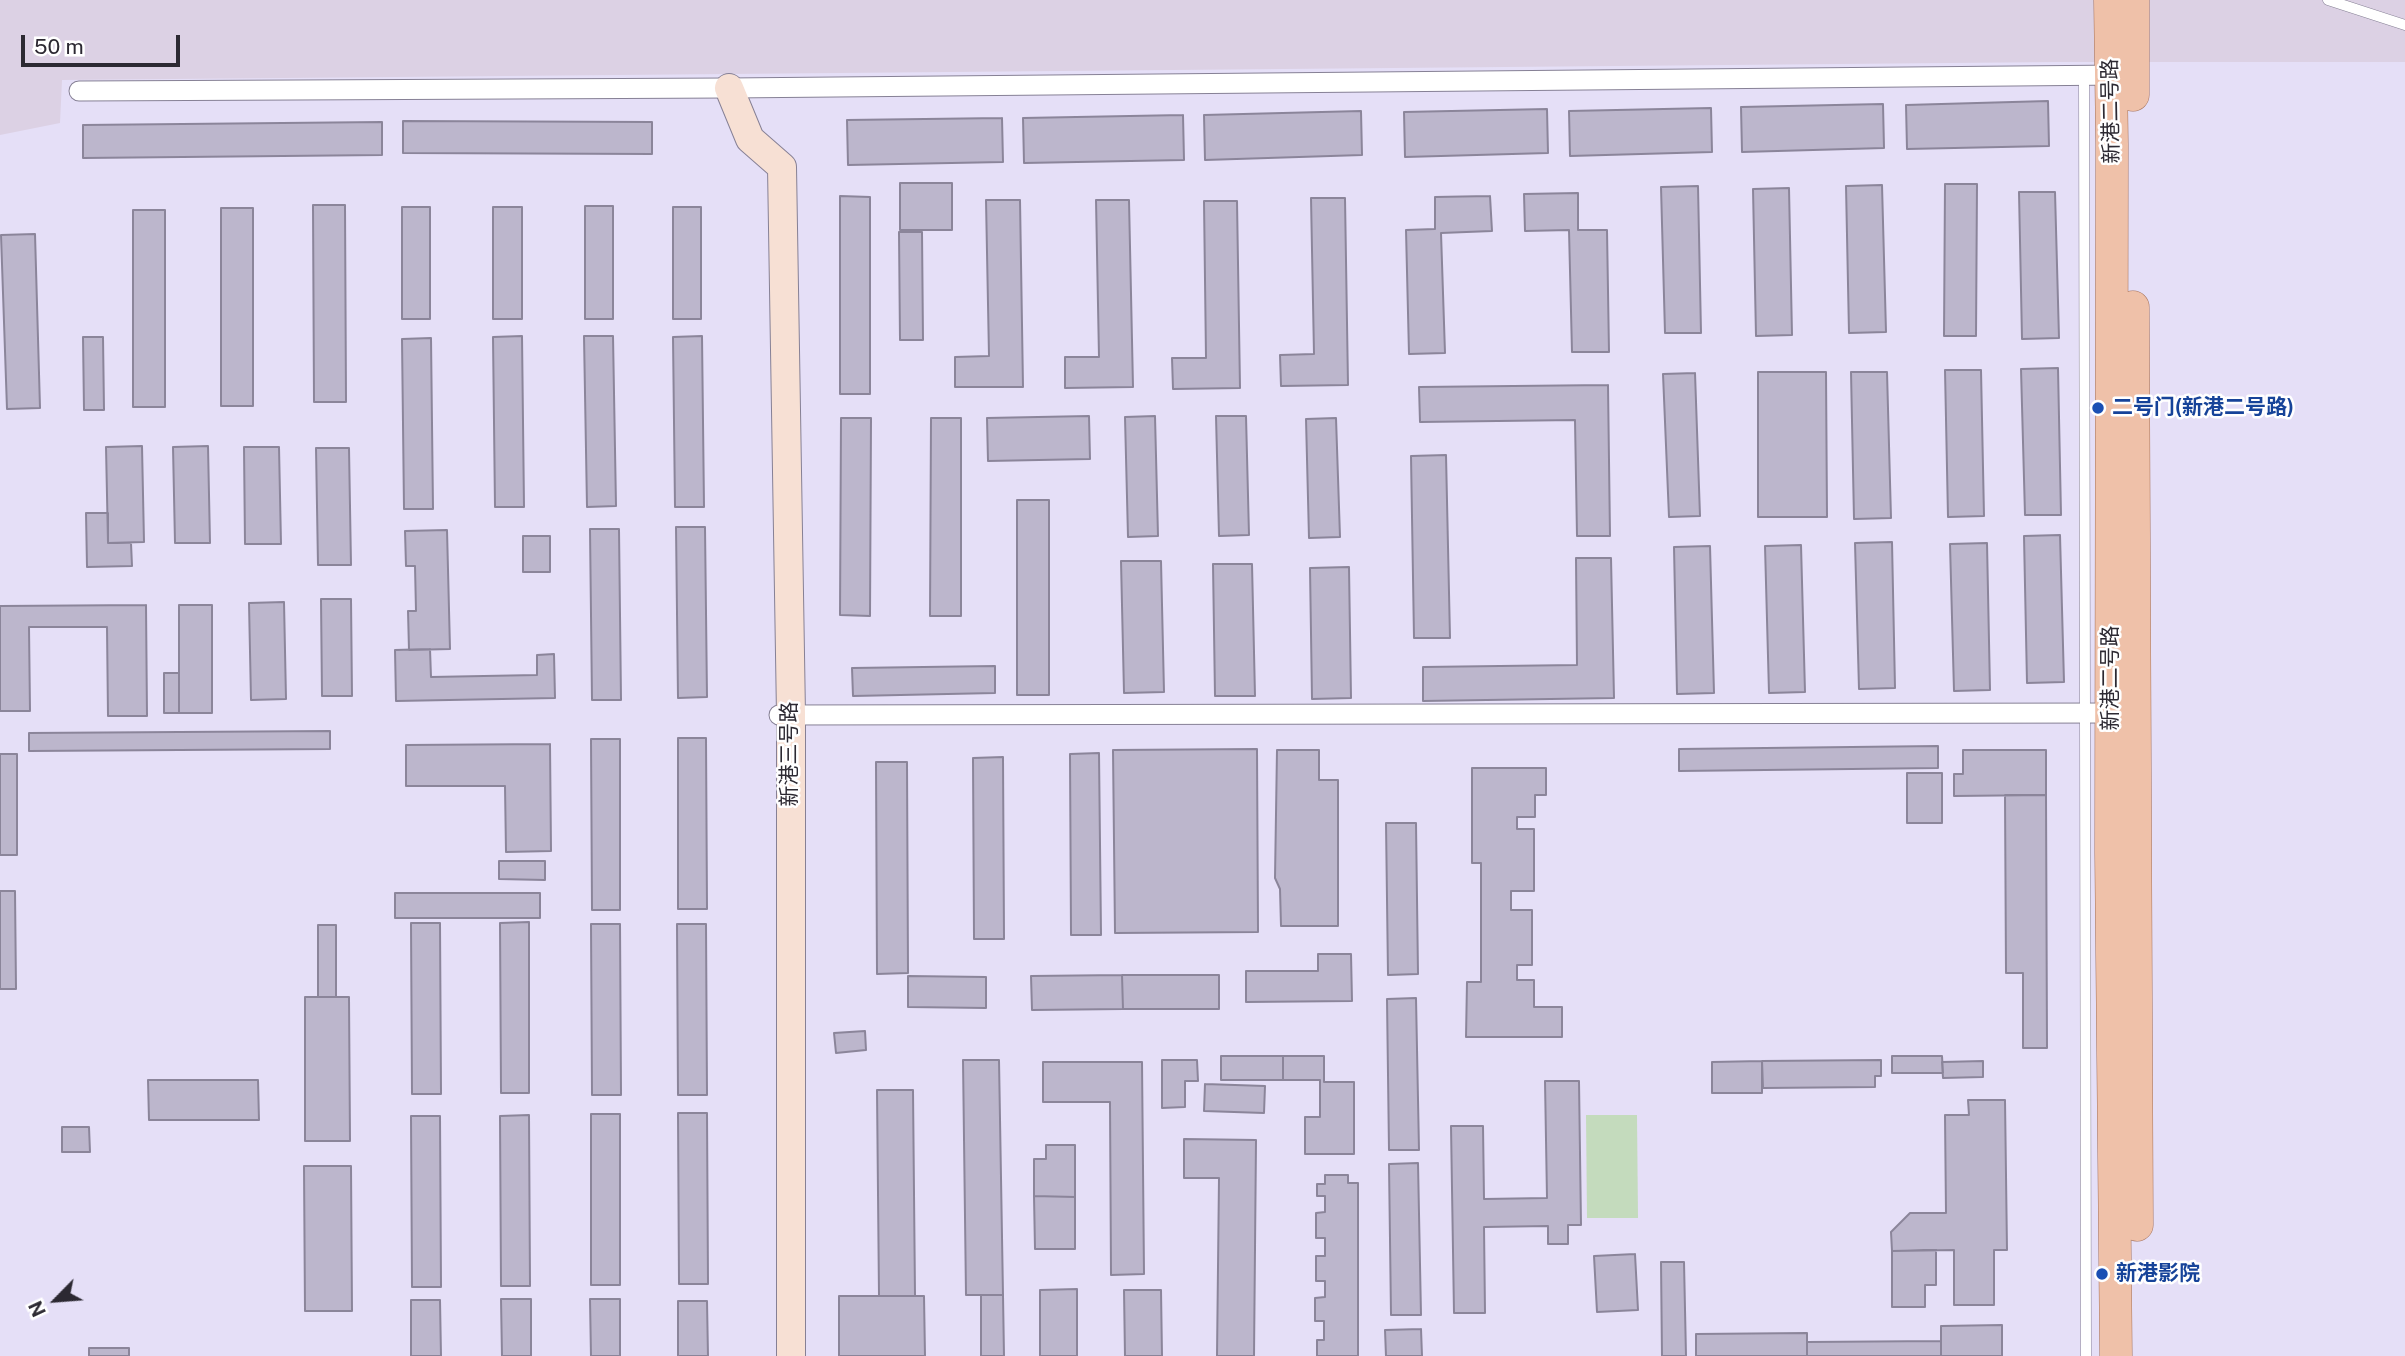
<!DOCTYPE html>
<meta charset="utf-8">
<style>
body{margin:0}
#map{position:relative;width:2405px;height:1356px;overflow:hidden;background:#e5dff7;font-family:"Public Sans",sans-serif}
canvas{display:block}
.north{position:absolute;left:21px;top:1265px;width:70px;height:70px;-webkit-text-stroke:5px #fff;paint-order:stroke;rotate:245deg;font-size:19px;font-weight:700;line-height:28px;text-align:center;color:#2c2932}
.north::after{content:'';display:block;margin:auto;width:24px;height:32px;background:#2c2932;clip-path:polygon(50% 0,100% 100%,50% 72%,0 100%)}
.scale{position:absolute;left:21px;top:35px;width:159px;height:32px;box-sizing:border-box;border:4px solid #2c2932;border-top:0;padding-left:9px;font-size:21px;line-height:24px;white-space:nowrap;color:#2c2932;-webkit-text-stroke:5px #fff;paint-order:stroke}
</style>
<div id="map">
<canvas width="2405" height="1356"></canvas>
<div class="north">N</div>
<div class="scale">50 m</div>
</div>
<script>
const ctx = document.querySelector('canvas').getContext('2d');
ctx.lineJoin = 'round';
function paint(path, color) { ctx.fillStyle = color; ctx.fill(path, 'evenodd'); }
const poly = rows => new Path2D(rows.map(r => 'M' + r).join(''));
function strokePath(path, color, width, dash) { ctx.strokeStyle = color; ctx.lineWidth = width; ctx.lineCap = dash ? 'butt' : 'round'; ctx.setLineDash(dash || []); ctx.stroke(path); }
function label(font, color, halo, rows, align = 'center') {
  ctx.font = font + ' "Public Sans","Noto Sans SC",sans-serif'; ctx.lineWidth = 5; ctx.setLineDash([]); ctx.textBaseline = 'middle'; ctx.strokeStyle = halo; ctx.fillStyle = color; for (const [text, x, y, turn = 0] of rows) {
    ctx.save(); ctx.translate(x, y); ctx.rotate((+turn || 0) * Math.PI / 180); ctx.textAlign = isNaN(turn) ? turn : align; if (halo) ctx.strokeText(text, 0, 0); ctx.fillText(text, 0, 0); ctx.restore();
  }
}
paint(poly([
 [0,0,2405,0,2405,62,2060,62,62,80,60,123,0,135]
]), '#dcd1e4');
paint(poly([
 [1586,1115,1637,1115,1638,1218,1587,1218]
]), '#c4dbbd');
const building = poly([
 [2048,101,2049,146,1907,149,1906,105,2048,101],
 [1883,104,1884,148,1742,152,1741,107,1883,104],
 [1711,108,1712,152,1570,156,1569,111,1711,108],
 [1547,109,1548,153,1405,157,1404,112,1547,109],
 [1361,111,1362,155,1205,160,1204,115,1361,111],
 [1183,115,1184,160,1024,163,1023,118,1183,115],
 [1002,118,1003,162,848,165,847,120,1002,118],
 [403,121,652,122,652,154,403,153,403,121],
 [382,122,382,155,83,158,83,125,382,122],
 [900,183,952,183,952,230,900,230,900,183],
 [1945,184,1977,184,1976,336,1944,336,1945,184],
 [1882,185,1886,332,1849,333,1846,186,1882,185],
 [1698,186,1701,333,1665,333,1661,187,1698,186],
 [1789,188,1792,335,1756,336,1753,189,1789,188],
 [2019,192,2055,192,2059,338,2022,339,2019,192],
 [1578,193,1578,230,1607,230,1609,352,1572,352,1569,230,1525,231,1524,194,1578,193],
 [840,196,870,197,870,394,840,394,840,196],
 [1490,196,1492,231,1441,233,1445,353,1409,354,1406,230,1435,229,1435,197,1490,196],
 [1311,198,1345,198,1348,385,1281,386,1280,355,1314,354,1311,198],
 [986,200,1020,200,1023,387,955,387,955,357,989,356,986,200],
 [1096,200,1129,200,1133,387,1065,388,1065,357,1099,357,1096,200],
 [1204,201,1237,201,1240,388,1173,389,1172,358,1206,358,1204,201],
 [313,205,345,205,346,402,314,402,313,205],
 [585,206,613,206,613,319,585,319,585,206],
 [402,207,430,207,430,319,402,319,402,207],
 [493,207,522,207,522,319,493,319,493,207],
 [673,207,701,207,701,319,673,319,673,207],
 [221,208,253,208,253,406,221,406,221,208],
 [133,210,165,210,165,407,133,407,133,210],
 [899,232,922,232,923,340,900,340,899,232],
 [35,234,40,408,7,409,1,235,35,234],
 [522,336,524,507,495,507,493,337,522,336],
 [584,336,613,336,616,506,587,507,584,336],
 [702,336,704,507,675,507,673,337,702,336],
 [83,337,103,337,104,410,84,410,83,337],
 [431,338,433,509,404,509,402,339,431,338],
 [2058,368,2061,515,2025,515,2021,369,2058,368],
 [1945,370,1981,370,1984,516,1948,517,1945,370],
 [1758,372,1826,372,1827,517,1758,517,1758,372],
 [1851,372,1887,372,1891,518,1854,519,1851,372],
 [1695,373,1700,516,1669,517,1663,374,1695,373],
 [1608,385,1610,536,1577,536,1575,420,1420,422,1419,387,1608,385],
 [1089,416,1090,459,988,461,987,418,1089,416],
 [1155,416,1158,536,1128,537,1125,417,1155,416],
 [1216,416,1246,416,1249,535,1219,536,1216,416],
 [841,418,871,418,870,616,840,615,841,418],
 [931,418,961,418,961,616,930,616,931,418],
 [1336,418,1340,537,1309,538,1306,419,1336,418],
 [142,446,144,542,108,543,106,447,142,446],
 [208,446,210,543,175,543,173,447,208,446],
 [244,447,279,447,281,544,245,544,244,447],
 [316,448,349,448,351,565,318,565,316,448],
 [1446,455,1450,638,1414,638,1411,456,1446,455],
 [1017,500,1049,500,1049,695,1017,695,1017,500],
 [86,513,108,513,108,543,131,543,132,566,87,567,86,513],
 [676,527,705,527,707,697,678,698,676,527],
 [590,529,619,529,621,700,592,700,590,529],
 [447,530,450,649,409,650,408,611,416,611,415,566,406,566,405,531,447,530],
 [2060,535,2064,682,2027,683,2024,536,2060,535],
 [523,536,550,536,550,572,523,572,523,536],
 [1892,542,1895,688,1859,689,1855,543,1892,542],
 [1987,543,1990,690,1954,691,1950,544,1987,543],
 [1801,545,1805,692,1769,693,1765,546,1801,545],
 [1710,546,1714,693,1677,694,1674,547,1710,546],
 [1576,558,1611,558,1614,698,1423,701,1423,667,1577,665,1576,558],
 [1121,561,1161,561,1164,692,1124,693,1121,561],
 [1213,564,1252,564,1255,696,1215,696,1213,564],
 [1349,567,1351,698,1312,699,1310,568,1349,567],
 [321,599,351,599,352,696,322,696,321,599],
 [284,602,286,699,251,700,249,603,284,602],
 [146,605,147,716,108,716,107,627,29,627,30,711,0,711,0,606,146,605],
 [179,605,212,605,212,713,179,713,179,605],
 [430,649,431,677,537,675,537,655,554,654,555,698,396,701,395,650,430,649],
 [995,666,995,693,853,696,852,668,995,666],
 [164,673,179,673,179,713,164,713,164,673],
 [330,731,330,749,29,751,29,733,330,731],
 [678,738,706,738,707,909,678,909,678,738],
 [591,739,620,739,620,910,592,910,591,739],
 [550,744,551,851,506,852,505,786,406,786,406,745,550,744],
 [1938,746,1938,768,1679,771,1679,749,1938,746],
 [1257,749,1258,932,1115,933,1113,750,1257,749],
 [1277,750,1319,750,1319,780,1338,780,1338,926,1281,926,1280,889,1275,878,1277,750],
 [1963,750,2046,750,2046,795,1954,796,1954,774,1963,774,1963,750],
 [1099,753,1101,935,1071,935,1070,754,1099,753],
 [0,754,17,754,17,855,0,855,0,754],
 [1003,757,1004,939,974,939,973,758,1003,757],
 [876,762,907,762,908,973,877,974,876,762],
 [1472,768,1546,768,1546,795,1535,795,1535,817,1517,817,1517,829,1534,829,1534,891,1511,891,1511,910,1532,910,1532,965,1517,965,1517,980,1534,980,1534,1007,1562,1007,1562,1037,1466,1037,1467,982,1481,982,1481,863,1472,863,1472,768],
 [1907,773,1942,773,1942,823,1907,823,1907,773],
 [2005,795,2046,795,2047,1048,2023,1048,2023,973,2006,973,2005,795],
 [1386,823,1416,823,1418,974,1388,975,1386,823],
 [499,861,545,861,545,880,499,879,499,861],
 [0,891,15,891,16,989,0,989,0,891],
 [395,893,540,893,540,918,395,918,395,893],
 [529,922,529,1093,501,1093,500,923,529,922],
 [411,923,440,923,441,1094,412,1094,411,923],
 [591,924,620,924,621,1095,592,1095,591,924],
 [677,924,706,924,707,1095,678,1095,677,924],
 [318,925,336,925,336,997,318,997,318,925],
 [1318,954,1351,954,1352,1001,1246,1002,1246,971,1318,971,1318,954],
 [1122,975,1219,975,1219,1009,1123,1009,1122,975],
 [1122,975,1123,1009,1032,1010,1031,976,1122,975],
 [908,976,986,977,986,1008,908,1007,908,976],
 [305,997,349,997,350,1141,305,1141,305,997],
 [1416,998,1419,1150,1389,1150,1387,999,1416,998],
 [865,1031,866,1050,836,1053,834,1033,865,1031],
 [1221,1056,1283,1056,1283,1080,1221,1080,1221,1056],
 [1283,1056,1324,1056,1324,1082,1354,1082,1354,1154,1305,1154,1305,1117,1320,1117,1320,1080,1283,1080,1283,1056],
 [1892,1056,1942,1056,1943,1073,1892,1073,1892,1056],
 [963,1060,999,1060,1003,1295,966,1295,963,1060],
 [1162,1060,1197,1060,1198,1081,1185,1081,1185,1107,1162,1108,1162,1060],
 [1881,1060,1881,1076,1875,1076,1875,1087,1763,1088,1762,1061,1881,1060],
 [1762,1061,1762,1093,1712,1093,1712,1062,1762,1061],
 [1983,1061,1983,1077,1943,1078,1942,1062,1983,1061],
 [1043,1062,1142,1062,1144,1274,1111,1275,1110,1102,1043,1102,1043,1062],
 [148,1080,258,1080,259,1120,149,1120,148,1080],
 [1545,1081,1579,1081,1581,1225,1568,1225,1568,1244,1548,1244,1548,1226,1484,1227,1485,1313,1454,1313,1451,1126,1483,1126,1484,1199,1547,1198,1545,1081],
 [1205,1084,1265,1086,1264,1113,1204,1111,1205,1084],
 [877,1090,913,1090,915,1296,879,1296,877,1090],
 [1968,1100,2005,1100,2007,1250,1994,1250,1994,1305,1954,1305,1954,1250,1892,1251,1891,1232,1910,1213,1946,1213,1945,1115,1969,1115,1968,1100],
 [678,1113,707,1113,708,1284,679,1284,678,1113],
 [591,1114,620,1114,620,1285,591,1285,591,1114],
 [529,1115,530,1286,501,1286,500,1116,529,1115],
 [411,1116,440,1116,441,1287,412,1287,411,1116],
 [62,1127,89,1127,90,1152,62,1152,62,1127],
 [1184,1139,1256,1140,1254,1356,1217,1356,1219,1178,1184,1178,1184,1139],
 [1046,1145,1075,1145,1075,1197,1034,1196,1034,1159,1046,1159,1046,1145],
 [1418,1163,1421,1315,1391,1315,1389,1164,1418,1163],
 [304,1166,351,1166,352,1311,305,1311,304,1166],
 [1325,1175,1348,1175,1348,1183,1358,1183,1358,1356,1317,1356,1317,1340,1324,1340,1324,1321,1315,1321,1315,1298,1325,1297,1325,1281,1316,1281,1316,1256,1325,1256,1325,1238,1316,1238,1316,1213,1325,1212,1325,1196,1317,1196,1317,1184,1325,1184,1325,1175],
 [1034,1196,1075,1197,1075,1249,1035,1249,1034,1196],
 [1936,1250,1936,1285,1925,1285,1925,1307,1892,1307,1892,1251,1936,1250],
 [1635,1254,1638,1310,1597,1312,1594,1256,1635,1254],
 [1661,1262,1684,1262,1686,1356,1662,1356,1661,1262],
 [1077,1289,1077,1356,1040,1356,1040,1290,1077,1289],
 [1124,1290,1161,1290,1162,1356,1125,1356,1124,1290],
 [981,1295,1003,1295,1004,1356,981,1356,981,1295],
 [839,1296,924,1296,925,1356,839,1356,839,1296],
 [501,1299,531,1299,531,1356,502,1356,501,1299],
 [590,1299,620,1299,620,1356,591,1356,590,1299],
 [411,1300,440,1300,441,1356,411,1356,411,1300],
 [678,1301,707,1301,708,1356,678,1356,678,1301],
 [2002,1325,2002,1356,1941,1356,1941,1326,2002,1325],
 [1421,1329,1422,1356,1386,1356,1385,1330,1421,1329],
 [1807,1333,1807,1356,1696,1356,1696,1334,1807,1333],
 [1941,1341,1941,1356,1807,1356,1807,1342,1941,1341],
 [89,1348,129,1348,129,1356,89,1356,89,1348]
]);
paint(building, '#bcb6cc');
strokePath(building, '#8b859a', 2);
const lane = poly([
 [2328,0,2405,25],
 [2084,77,2086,1356]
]);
const street = poly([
 [79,91,729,88,2121,75],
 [779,715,2121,713]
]);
const secondary = poly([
 [729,88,750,139,782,167,791,715,791,1356]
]);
const primary = poly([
 [2110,0,2112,144,2111,852,2116,1356],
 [2133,95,2133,0],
 [2133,307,2137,1225]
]);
strokePath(lane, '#868095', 11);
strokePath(street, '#868095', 21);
strokePath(secondary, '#868095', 30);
strokePath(primary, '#a4715a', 33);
strokePath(lane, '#fff', 10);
strokePath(street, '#fff', 19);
strokePath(secondary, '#f7e0d4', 28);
strokePath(primary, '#efc1a9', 32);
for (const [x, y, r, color] of [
 [2098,408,7,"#1a4fb4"],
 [2102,1274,7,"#1a4fb4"]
]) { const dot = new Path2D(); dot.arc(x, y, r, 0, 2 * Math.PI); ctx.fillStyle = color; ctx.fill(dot); strokePath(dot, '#fff', 2.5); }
label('21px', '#2c2932', '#fff', [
 ["新港二号路",2111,111,-91],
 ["新港二号路",2111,678,-90],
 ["新港三号路",790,754,-90]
]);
label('bold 21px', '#164399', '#fff', [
 ["二号门(新港二号路)",2112,408],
 ["新港影院",2116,1274]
], 'left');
</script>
